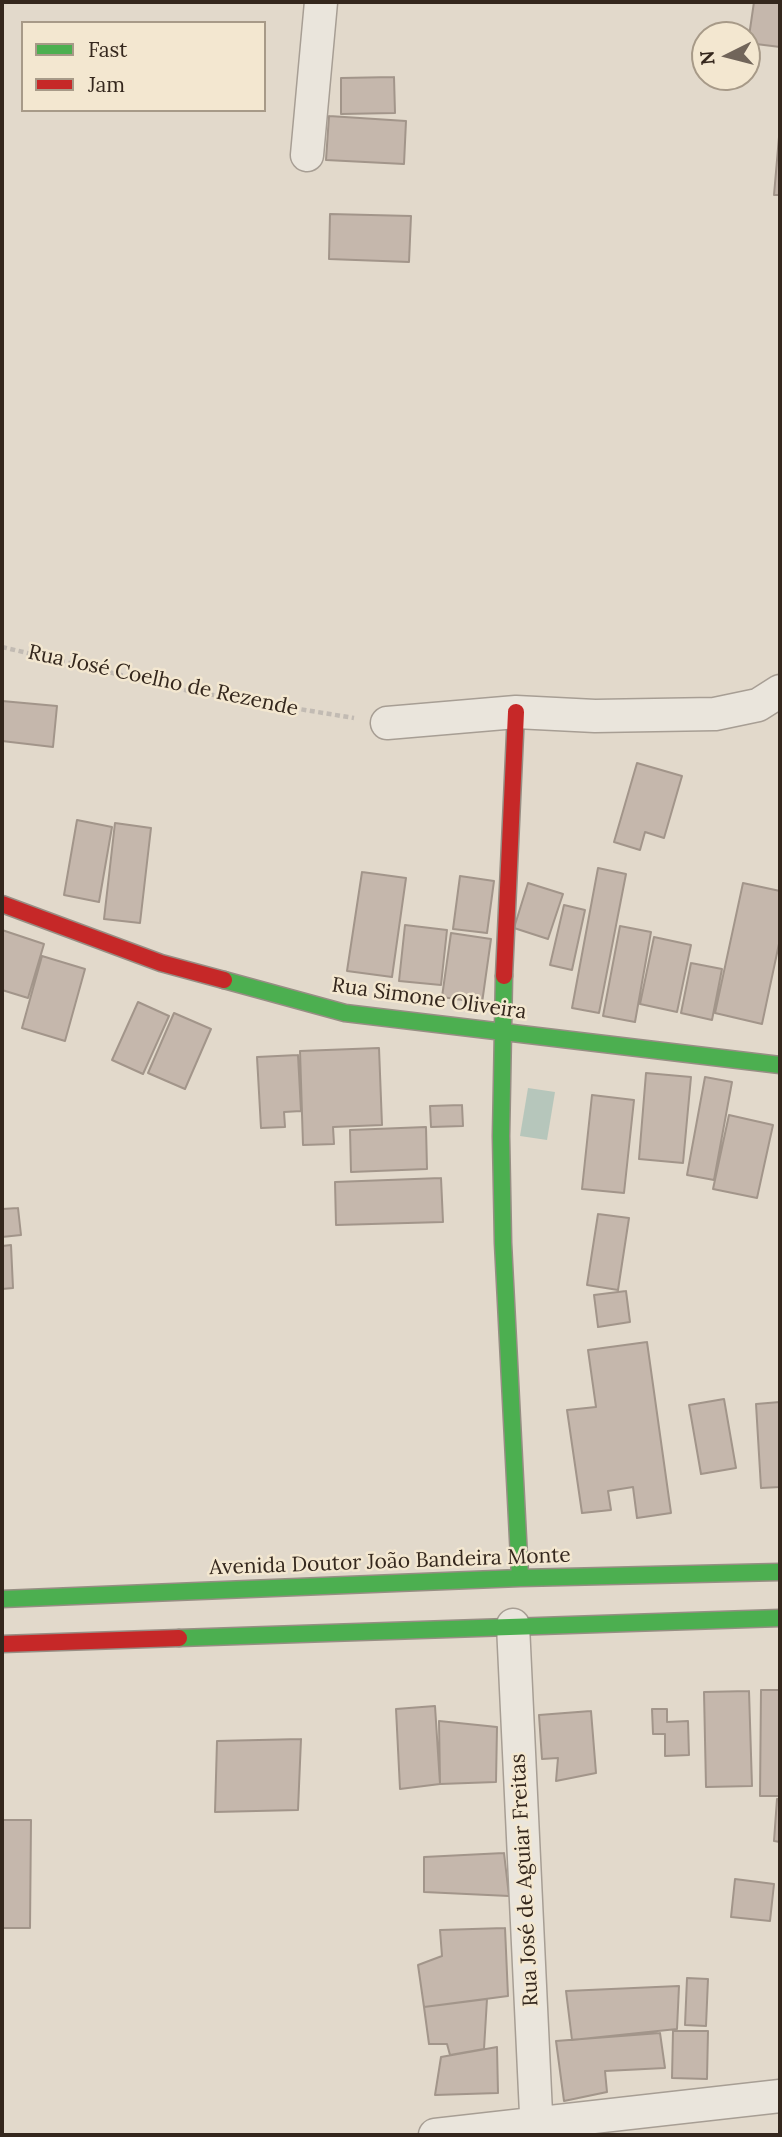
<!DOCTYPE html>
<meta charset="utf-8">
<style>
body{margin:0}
#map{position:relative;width:782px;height:2137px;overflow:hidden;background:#e2d9cb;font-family:Lora,serif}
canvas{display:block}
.frame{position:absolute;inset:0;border:4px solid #34271d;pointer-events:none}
.legend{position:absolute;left:21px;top:21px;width:245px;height:91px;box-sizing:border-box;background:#f3e7d0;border:2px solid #a79a88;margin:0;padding:9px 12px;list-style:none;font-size:21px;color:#34271d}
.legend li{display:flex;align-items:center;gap:14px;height:35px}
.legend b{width:35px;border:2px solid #a79a88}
.north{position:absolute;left:691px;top:21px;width:70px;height:70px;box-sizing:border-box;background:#f3e7d0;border:2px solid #a79a88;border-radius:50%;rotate:264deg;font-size:19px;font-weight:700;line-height:28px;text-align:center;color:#34271d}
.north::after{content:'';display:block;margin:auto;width:24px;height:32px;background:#71655a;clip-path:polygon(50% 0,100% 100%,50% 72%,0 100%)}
</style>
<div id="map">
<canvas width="782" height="2137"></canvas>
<div class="frame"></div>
<ul class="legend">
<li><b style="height:9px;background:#4caf50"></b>Fast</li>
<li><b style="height:9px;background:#c62828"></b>Jam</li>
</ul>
<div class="north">N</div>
</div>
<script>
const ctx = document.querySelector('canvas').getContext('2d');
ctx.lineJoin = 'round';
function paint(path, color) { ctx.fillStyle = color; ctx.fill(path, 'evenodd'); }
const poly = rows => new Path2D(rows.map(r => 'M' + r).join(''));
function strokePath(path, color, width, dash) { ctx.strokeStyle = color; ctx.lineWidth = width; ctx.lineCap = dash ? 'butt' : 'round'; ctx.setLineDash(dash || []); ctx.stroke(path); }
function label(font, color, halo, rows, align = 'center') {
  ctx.font = font + ' Lora,serif'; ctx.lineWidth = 5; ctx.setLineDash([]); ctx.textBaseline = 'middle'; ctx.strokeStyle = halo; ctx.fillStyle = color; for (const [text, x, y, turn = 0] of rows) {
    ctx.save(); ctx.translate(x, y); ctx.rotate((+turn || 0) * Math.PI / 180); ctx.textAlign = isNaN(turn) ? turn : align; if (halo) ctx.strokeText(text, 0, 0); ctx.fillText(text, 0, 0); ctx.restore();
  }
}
paint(poly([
 [528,1088,555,1092,547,1140,520,1136]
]), '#b6c6bb');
const building = poly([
 [754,2,780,2,780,47,748,43,754,2],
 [394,77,395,113,341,114,341,78,394,77],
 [329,116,406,121,404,164,326,160,329,116],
 [779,137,780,137,780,195,774,195,779,137],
 [330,214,411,216,409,262,329,259,330,214],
 [2,701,57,706,53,747,2,741,2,701],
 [637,763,682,776,664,838,645,832,640,850,614,842,637,763],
 [77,820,112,827,99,902,64,895,77,820],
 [115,823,151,828,140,923,104,919,115,823],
 [598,868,626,874,599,1013,572,1008,598,868],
 [362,872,406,878,392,977,347,971,362,872],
 [460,876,494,881,487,933,453,929,460,876],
 [528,883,563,894,548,939,514,928,528,883],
 [743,883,780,891,780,939,762,1024,715,1013,743,883],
 [564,905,585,910,572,970,550,965,564,905],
 [405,925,447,930,441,985,399,981,405,925],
 [620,926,651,932,635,1022,603,1016,620,926],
 [2,930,44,944,28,998,2,990,2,930],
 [451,933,491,939,482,1003,442,997,451,933],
 [654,937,691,945,677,1012,640,1004,654,937],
 [42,956,85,969,65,1041,22,1028,42,956],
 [691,963,722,969,712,1020,681,1013,691,963],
 [138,1002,169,1016,143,1074,112,1060,138,1002],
 [174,1013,211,1029,185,1089,148,1073,174,1013],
 [379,1048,382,1125,333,1127,334,1144,303,1145,300,1051,379,1048],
 [298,1055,301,1111,284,1112,285,1127,261,1128,257,1057,298,1055],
 [646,1073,691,1077,683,1163,639,1159,646,1073],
 [705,1077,732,1082,714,1180,687,1175,705,1077],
 [592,1095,634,1100,624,1193,582,1189,592,1095],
 [462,1105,463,1126,431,1127,430,1106,462,1105],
 [729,1115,773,1125,757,1198,713,1189,729,1115],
 [426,1127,427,1169,351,1172,350,1130,426,1127],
 [441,1178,443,1222,336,1225,335,1182,441,1178],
 [18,1208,21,1235,2,1237,2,1209,18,1208],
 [598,1214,629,1218,618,1290,587,1285,598,1214],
 [11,1245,13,1288,2,1289,2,1246,11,1245],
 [626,1291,630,1322,598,1327,594,1295,626,1291],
 [647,1342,671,1513,637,1518,633,1487,608,1491,611,1510,582,1513,567,1410,596,1407,588,1350,647,1342],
 [724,1399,736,1468,701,1474,689,1405,724,1399],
 [780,1402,780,1487,761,1488,756,1404,780,1402],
 [761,1690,780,1690,780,1796,760,1796,761,1690],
 [749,1691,752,1786,706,1787,704,1692,749,1691],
 [435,1706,440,1784,400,1789,396,1709,435,1706],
 [652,1709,667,1709,667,1722,688,1721,689,1755,665,1756,665,1734,653,1734,652,1709],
 [591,1711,596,1773,556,1781,558,1758,542,1759,539,1715,591,1711],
 [439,1721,497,1727,496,1782,440,1784,439,1721],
 [301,1739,298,1810,215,1812,217,1741,301,1739],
 [777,1799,780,1799,780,1842,774,1841,777,1799],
 [2,1820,31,1820,30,1928,2,1928,2,1820],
 [504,1853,509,1896,424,1892,424,1857,504,1853],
 [735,1879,774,1884,770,1921,731,1917,735,1879],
 [505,1928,508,1996,424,2007,418,1965,442,1956,440,1930,505,1928],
 [687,1978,708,1979,706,2026,685,2025,687,1978],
 [679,1986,677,2029,572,2040,566,1991,679,1986],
 [487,1999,484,2049,450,2055,447,2044,429,2044,424,2007,487,1999],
 [673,2031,708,2031,707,2079,672,2078,673,2031],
 [660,2033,665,2068,605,2071,607,2092,564,2101,556,2041,660,2033],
 [497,2047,498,2093,435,2095,441,2057,497,2047]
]);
paint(building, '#c5b7ac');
strokePath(building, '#a2958a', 2);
const street = poly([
 [307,155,321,2],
 [387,723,516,712,595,716,715,714,758,705,780,691],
 [513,1625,537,2135],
 [435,2135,780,2096]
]);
const fast = poly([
 [504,976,501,1136,503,1243,520,1578],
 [224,980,345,1013,780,1065],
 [2,1599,520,1578,780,1572],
 [179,1638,780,1618]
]);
const jam = poly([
 [2,904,161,963,224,980],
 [504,976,516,712],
 [2,1644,179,1638]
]);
strokePath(street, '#a79e94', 35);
strokePath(fast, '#978e84', 19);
strokePath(jam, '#978e84', 19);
strokePath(poly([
 [2,647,189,691,354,718]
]), '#c2bbb3', 4.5, [5, 3.5]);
strokePath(street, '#eae5dc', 32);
strokePath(fast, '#4caf50', 16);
strokePath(jam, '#c62828', 16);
label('21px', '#34271d', '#f3e7d0', [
 ["Rua José Coelho de Rezende",163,681,12],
 ["Rua Simone Oliveira",429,999,8],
 ["Avenida Doutor João Bandeira Monte",390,1562,-2],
 ["Rua José de Aguiar Freitas",525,1880,-93]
]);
</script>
